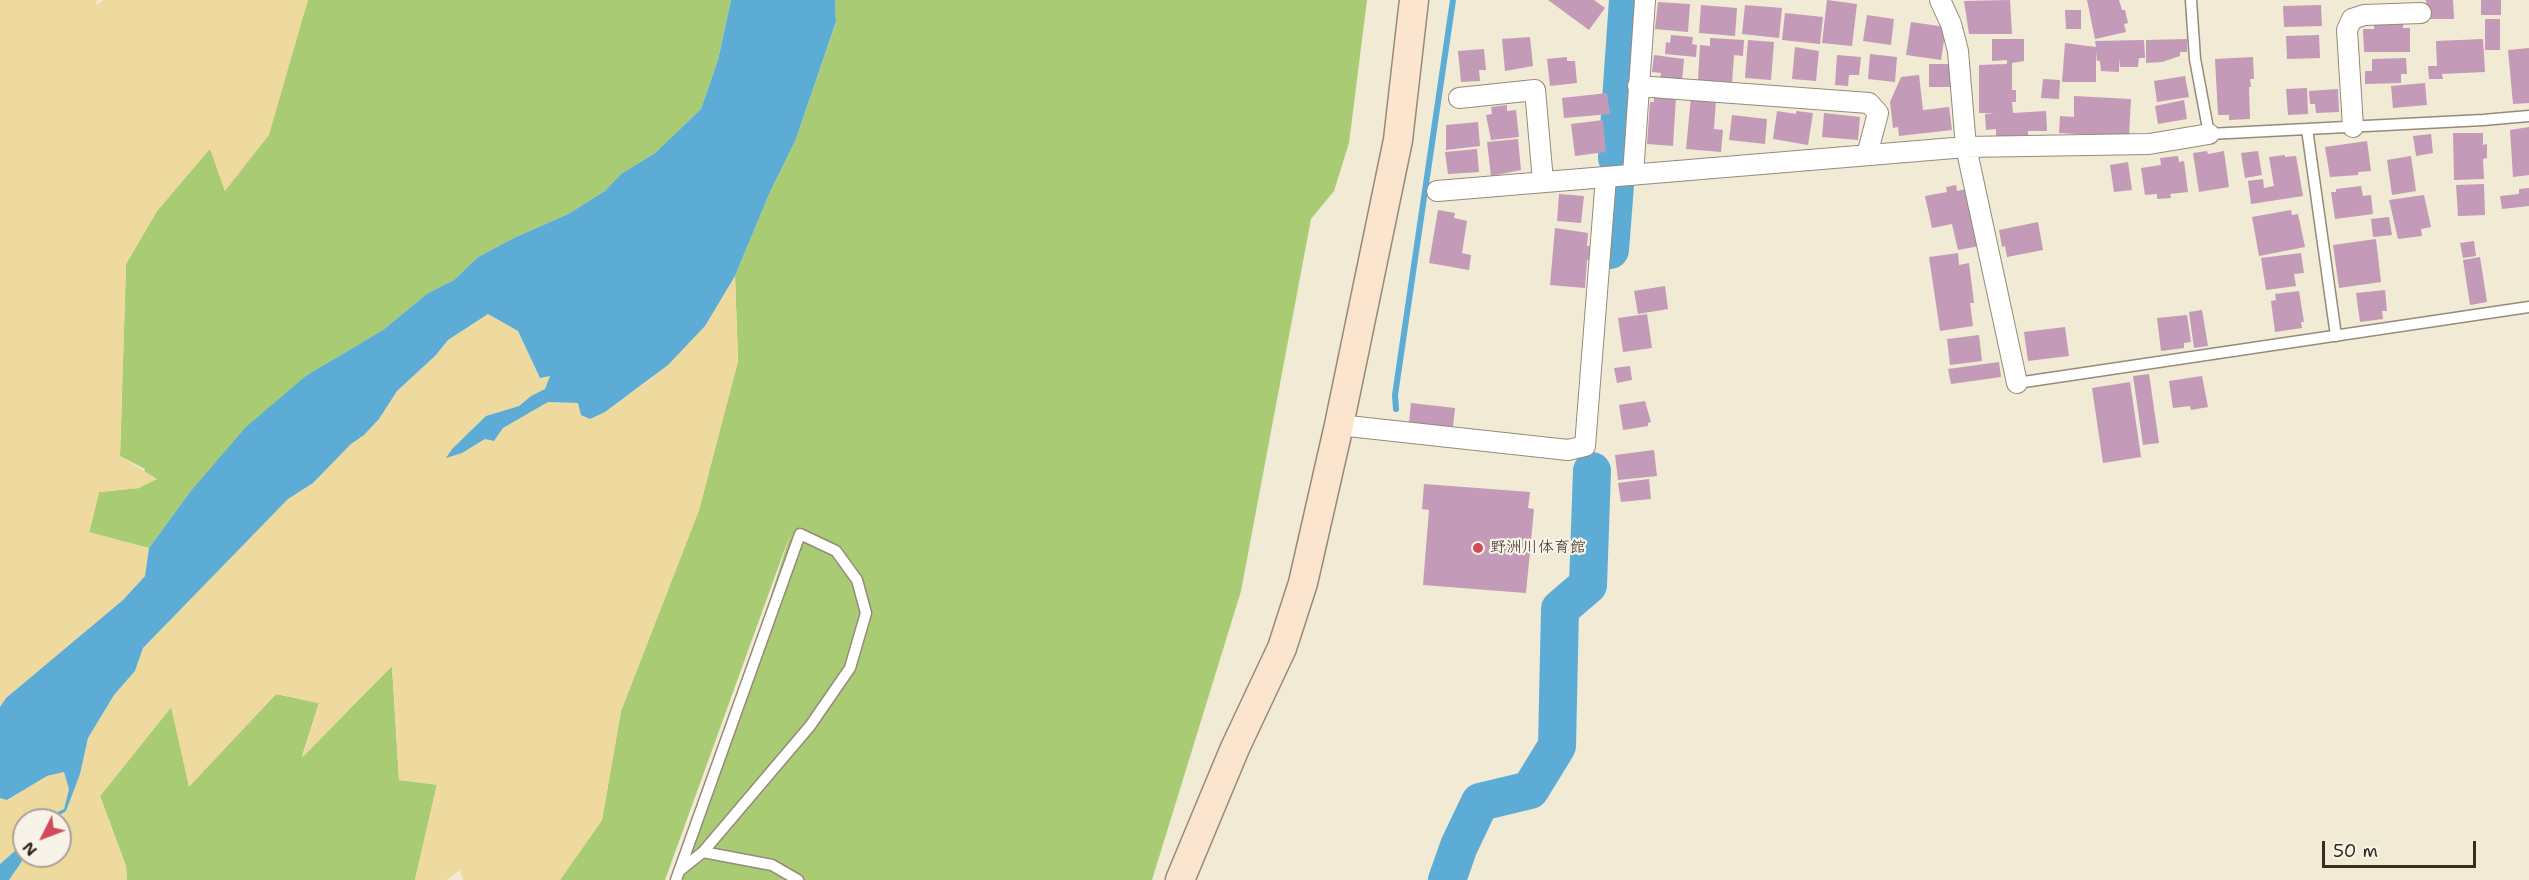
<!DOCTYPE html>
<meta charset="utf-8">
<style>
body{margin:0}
#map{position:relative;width:2529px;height:880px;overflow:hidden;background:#f1ead4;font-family:"Shantell Sans",sans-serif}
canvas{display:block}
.north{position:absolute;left:12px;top:808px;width:60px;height:60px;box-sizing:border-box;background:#f7f3e8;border:2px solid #aca397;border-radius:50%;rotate:228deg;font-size:16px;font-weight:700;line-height:24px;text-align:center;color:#3b2a1e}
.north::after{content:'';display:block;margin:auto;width:21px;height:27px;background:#d1495b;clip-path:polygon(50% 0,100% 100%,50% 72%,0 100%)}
.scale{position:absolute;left:2322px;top:841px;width:154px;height:27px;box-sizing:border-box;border:3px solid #3b2a1e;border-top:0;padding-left:8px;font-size:18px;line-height:21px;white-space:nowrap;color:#3b2a1e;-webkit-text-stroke:4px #f7f3e8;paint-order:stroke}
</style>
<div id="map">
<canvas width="2529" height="880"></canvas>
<div class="north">N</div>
<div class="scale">50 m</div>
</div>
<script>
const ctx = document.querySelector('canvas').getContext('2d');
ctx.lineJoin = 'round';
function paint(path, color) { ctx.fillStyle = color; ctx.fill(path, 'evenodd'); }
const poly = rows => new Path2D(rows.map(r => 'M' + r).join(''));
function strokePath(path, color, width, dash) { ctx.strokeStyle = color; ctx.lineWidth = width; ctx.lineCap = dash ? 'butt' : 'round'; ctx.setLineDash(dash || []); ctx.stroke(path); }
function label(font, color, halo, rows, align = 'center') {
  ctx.font = font + ' "Shantell Sans","Klee One",sans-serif'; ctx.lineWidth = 4.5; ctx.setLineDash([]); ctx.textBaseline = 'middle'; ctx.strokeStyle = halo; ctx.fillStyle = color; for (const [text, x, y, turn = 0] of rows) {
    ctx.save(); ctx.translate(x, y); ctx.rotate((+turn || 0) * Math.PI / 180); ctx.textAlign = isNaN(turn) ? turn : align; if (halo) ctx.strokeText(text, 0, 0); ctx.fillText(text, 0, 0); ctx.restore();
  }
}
paint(poly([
 [308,0,731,0,718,60,701,109,655,153,621,174,605,191,568,214,516,237,478,257,454,280,428,293,383,330,307,375,190,492,149,548,89,533,99,492,139,488,145,469,120,456,126,264,157,211,210,148,225,191,291,52],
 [835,0,1367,0,1349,143,1334,191,1311,219,1241,591,1152,880,681,880,791,532,665,880,560,880,602,820,621,711,699,510,738,361,735,276,770,192,796,139,836,23],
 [392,666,399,780,437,784,415,880,127,880,126,866,100,796,172,706,189,786,276,694,319,703,302,756]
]), '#a9cb74');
paint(poly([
 [0,0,97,0,96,5,104,0,308,0,269,135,225,191,210,149,157,211,126,264,120,456,157,479,139,488,99,492,89,532,149,548,145,576,123,600,6,698,0,707],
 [735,276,738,361,699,510,621,711,602,820,560,880,463,880,460,870,447,880,415,880,437,785,399,780,392,666,302,758,319,703,276,694,189,787,171,707,100,796,126,867,127,880,9,880,25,856,60,856,60,820,52,820,66,810,80,774,88,738,114,695,135,671,143,648,288,499,313,483,351,444,364,435,379,419,397,391,436,355,448,340,488,314,518,331,540,378,550,376,545,389,531,396,519,406,486,416,452,449,462,453,485,439,494,441,503,428,548,402,579,403,605,412,652,378,705,326],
 [65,772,69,789,64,809,49,815,46,820,24,820,24,843,0,864,0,798,8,800,47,776]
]), '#eeda9e');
paint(poly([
 [731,0,835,0,836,22,796,139,770,192,735,276,705,326,668,365,605,412,590,419,581,415,578,403,548,402,503,428,494,441,485,439,462,453,446,458,452,449,486,416,519,406,531,396,545,389,550,376,540,378,518,331,488,314,448,340,436,355,397,391,379,419,364,435,351,444,313,483,288,499,143,648,135,671,114,695,88,738,80,774,66,811,52,820,46,820,49,816,64,809,69,789,64,772,47,776,7,800,0,798,0,707,6,698,123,600,145,576,149,548,190,492,246,427,307,375,383,330,428,293,454,280,478,257,516,237,568,214,605,191,621,174,655,153,701,109,718,60],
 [24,843,25,856,20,864,9,880,0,880,0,864]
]), '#5cacd6');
strokePath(poly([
 [1396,409,1395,395,1453,0]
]), '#5cacd6', 6);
strokePath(poly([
 [1617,158,1628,0],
 [1610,250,1615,185],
 [1447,880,1459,846,1480,802,1530,790,1557,746,1560,609,1588,585,1592,471]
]), '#5cacd6', 38);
paint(poly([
 [1548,0,1594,0,1605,8,1589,30],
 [1827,0,1857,4,1852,46,1822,43],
 [2010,0,2012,34,1969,34,1964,1],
 [2087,0,2119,0,2122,10,2125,10,2128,23,2124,24,2126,32,2095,39],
 [2426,0,2453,0,2454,19,2427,19],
 [2481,0,2501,0,2501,15,2481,15],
 [1658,2,1690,4,1688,32,1655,29],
 [1701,5,1737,8,1735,36,1699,33],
 [1745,5,1782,8,1779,38,1742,34],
 [2321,5,2322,26,2284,27,2283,6],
 [2065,10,2081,10,2081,29,2066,29],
 [1785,13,1823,17,1820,44,1782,40],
 [1867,15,1894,19,1891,45,1863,41],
 [2485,19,2500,19,2500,50,2485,50],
 [1911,22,1946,27,1941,60,1906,55],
 [2374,24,2403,24,2403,28,2410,28,2410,52,2364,52,2363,29,2374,29],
 [1671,35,1693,37,1692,44,1697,45,1696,57,1665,54,1666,42,1670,43],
 [2319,35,2320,58,2287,59,2286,36],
 [1530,37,1533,66,1505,71,1502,39],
 [1710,38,1744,40,1743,56,1734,55,1732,83,1698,80,1700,45,1710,46],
 [1992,39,2024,39,2024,61,2012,63,2012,90,2016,90,2016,102,2012,102,2013,113,2046,111,2047,131,2028,131,2028,135,1996,137,1996,129,1986,130,1985,114,1995,113,1979,113,1979,65,2007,64,2007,60,1992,61],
 [2187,39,2187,52,2180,52,2180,56,2162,62,2146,63,2146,40],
 [2483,39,2485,72,2442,74,2443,79,2429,79,2428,66,2437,66,2436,41],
 [1748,40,1774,42,1771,80,1745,78],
 [2144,40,2145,58,2139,58,2138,67,2120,67,2119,59,2119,72,2101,71,2100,61,2097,61,2096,51,2096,82,2062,82,2065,43,2096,47,2095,41],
 [1795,47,1819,51,1816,81,1792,79],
 [2529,48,2529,103,2513,104,2508,50],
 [1484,49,1486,70,1479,70,1480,81,1461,82,1458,51],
 [1870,54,1897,57,1895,82,1868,79],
 [1654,55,1684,59,1682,81,1660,79,1661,73,1652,72],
 [1837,55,1861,57,1859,75,1849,75,1848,86,1835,85],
 [1567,57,1567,61,1575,61,1577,83,1550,86,1547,59],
 [2253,57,2254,79,2250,79,2251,87,2249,87,2250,119,2229,120,2229,115,2218,115,2215,59],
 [2406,58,2407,74,2401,74,2401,83,2365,84,2365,71,2372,71,2372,59],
 [1929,64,1952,64,1953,87,1929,87],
 [1919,75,1923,110,1949,107,1952,130,1899,136,1898,127,1893,128,1890,102,1901,77],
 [2185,76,2189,97,2157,102,2154,81],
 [2043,79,2060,80,2059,99,2041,98],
 [2425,83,2427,105,2393,108,2391,86],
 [2307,88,2308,114,2288,115,2286,89],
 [2338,89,2339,112,2316,113,2315,104,2310,104,2309,91],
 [1607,93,1610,114,1564,118,1562,98],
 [1654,96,1676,97,1673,146,1647,144,1650,102,1654,102],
 [2074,96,2131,99,2129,137,2059,133,2060,116,2074,117],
 [1691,97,1716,100,1714,129,1723,130,1721,152,1686,149],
 [2184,100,2187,119,2158,124,2155,106],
 [1507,105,1507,111,1516,110,1519,137,1491,140,1486,115,1492,114,1491,107],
 [1777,111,1796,114,1796,111,1813,113,1808,145,1773,139],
 [1824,113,1860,117,1858,140,1822,137],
 [1732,115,1767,119,1765,144,1729,140],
 [1603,120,1606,152,1575,156,1571,124],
 [1478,122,1480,146,1446,150,1446,125],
 [2529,127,2529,175,2513,177,2510,130],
 [2453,133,2483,133,2483,145,2487,144,2487,158,2483,159,2484,179,2454,180],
 [2431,134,2433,153,2416,156,2413,136],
 [1518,139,1521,170,1491,176,1487,142],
 [2367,141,2371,171,2358,172,2358,175,2330,177,2325,147],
 [1477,149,1479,172,1448,174,1445,152],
 [2207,151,2208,154,2224,151,2229,187,2199,192,2193,153],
 [2258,151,2262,175,2245,178,2241,153],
 [2285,155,2285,157,2296,156,2303,196,2251,204,2248,181,2263,179,2264,188,2274,186,2269,157],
 [2178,156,2179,162,2184,161,2188,192,2170,194,2171,198,2157,199,2157,194,2145,195,2141,168,2161,165,2160,158],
 [2411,156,2416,191,2392,195,2387,160],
 [2128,162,2132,190,2114,192,2110,165],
 [2484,184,2485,215,2458,216,2456,185],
 [1956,185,1957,191,1967,189,1979,246,1958,250,1952,224,1932,228,1925,196,1947,192,1946,187],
 [2361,186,2363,196,2371,195,2373,214,2335,219,2331,192,2336,192,2336,189],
 [2529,188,2529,206,2502,209,2500,196,2519,194,2519,189],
 [1559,194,1584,196,1581,223,1557,221],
 [2424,195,2431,227,2421,229,2422,236,2398,239,2389,200],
 [1438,210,1455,213,1454,218,1467,221,1462,253,1471,255,1469,270,1429,263],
 [2291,210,2292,215,2298,214,2305,247,2259,256,2252,217],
 [2389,217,2392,235,2373,237,2371,219],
 [2038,222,2043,250,2007,257,2005,246,2002,247,1999,230],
 [1555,228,1588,233,1587,246,1592,246,1591,260,1587,260,1585,288,1550,285],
 [2376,239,2381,282,2339,288,2333,245],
 [2474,241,2476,256,2463,258,2460,243],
 [1958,253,1959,265,1969,263,1974,303,1970,303,1973,326,1940,331,1929,257],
 [2301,253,2304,273,2294,274,2296,286,2266,290,2261,258],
 [2480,257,2487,302,2470,305,2463,260],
 [1665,286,1668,309,1638,314,1634,291],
 [2385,290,2387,311,2382,311,2383,319,2360,322,2356,293],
 [2299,291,2304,322,2301,322,2302,328,2275,332,2271,301,2276,300,2275,294],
 [2202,310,2208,346,2194,348,2189,312],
 [1647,314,1652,348,1623,352,1618,318],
 [2187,315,2191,342,2184,343,2184,348,2161,351,2157,318],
 [2065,327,2069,356,2028,361,2024,332],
 [1979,335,1982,361,1950,365,1947,339],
 [1999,362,2001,377,1951,384,1948,369],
 [1630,366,1632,380,1617,383,1614,368],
 [2149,374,2159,443,2143,445,2133,376],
 [2202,376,2208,407,2191,410,2190,406,2173,408,2169,381],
 [2130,382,2141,457,2103,463,2092,388],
 [1645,401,1651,422,1648,423,1648,426,1623,430,1619,405],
 [1411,403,1455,408,1453,427,1409,423],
 [1654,450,1657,476,1618,480,1615,455],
 [1649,479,1651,499,1621,502,1618,483],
 [1424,484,1530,492,1528,508,1534,509,1526,593,1423,585,1429,510,1422,509]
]), '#c39ab7');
const lane = poly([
 [2191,0,2195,59,2209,134,2483,120,2529,116],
 [2307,129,2336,336],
 [2017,383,2529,307],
 [679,871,703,852,772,865,798,880],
 [676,880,800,534,836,551,857,580,866,613,850,668,810,726,703,852]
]);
const street = poly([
 [1940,0,1951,24,1958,51,1966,147,2017,383],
 [1638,86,1869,103,1878,113,1867,155],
 [1459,98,1535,90,1543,181],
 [2353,127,2347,30,2352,19,2364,15,2421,13],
 [1633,175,1645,0],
 [1437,191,1966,147,2149,144,2209,134],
 [1339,425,1568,450,1585,446,1606,177]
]);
const secondary = poly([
 [1180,880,1235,748,1282,648,1303,583,1339,425,1398,140,1414,0]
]);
strokePath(lane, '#968a79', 13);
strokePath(street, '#968a79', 22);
strokePath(secondary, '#968a79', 31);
strokePath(lane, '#fff', 10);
strokePath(street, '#fff', 20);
strokePath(secondary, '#fce5cf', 28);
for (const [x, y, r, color] of [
 [1478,548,6,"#d1495b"]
]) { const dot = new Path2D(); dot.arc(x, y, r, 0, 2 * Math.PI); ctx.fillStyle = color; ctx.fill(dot); strokePath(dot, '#f7f3e8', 2); }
label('16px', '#3b2a1e', '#f7f3e8', [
 ["野洲川体育館",1490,548]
], 'left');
</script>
